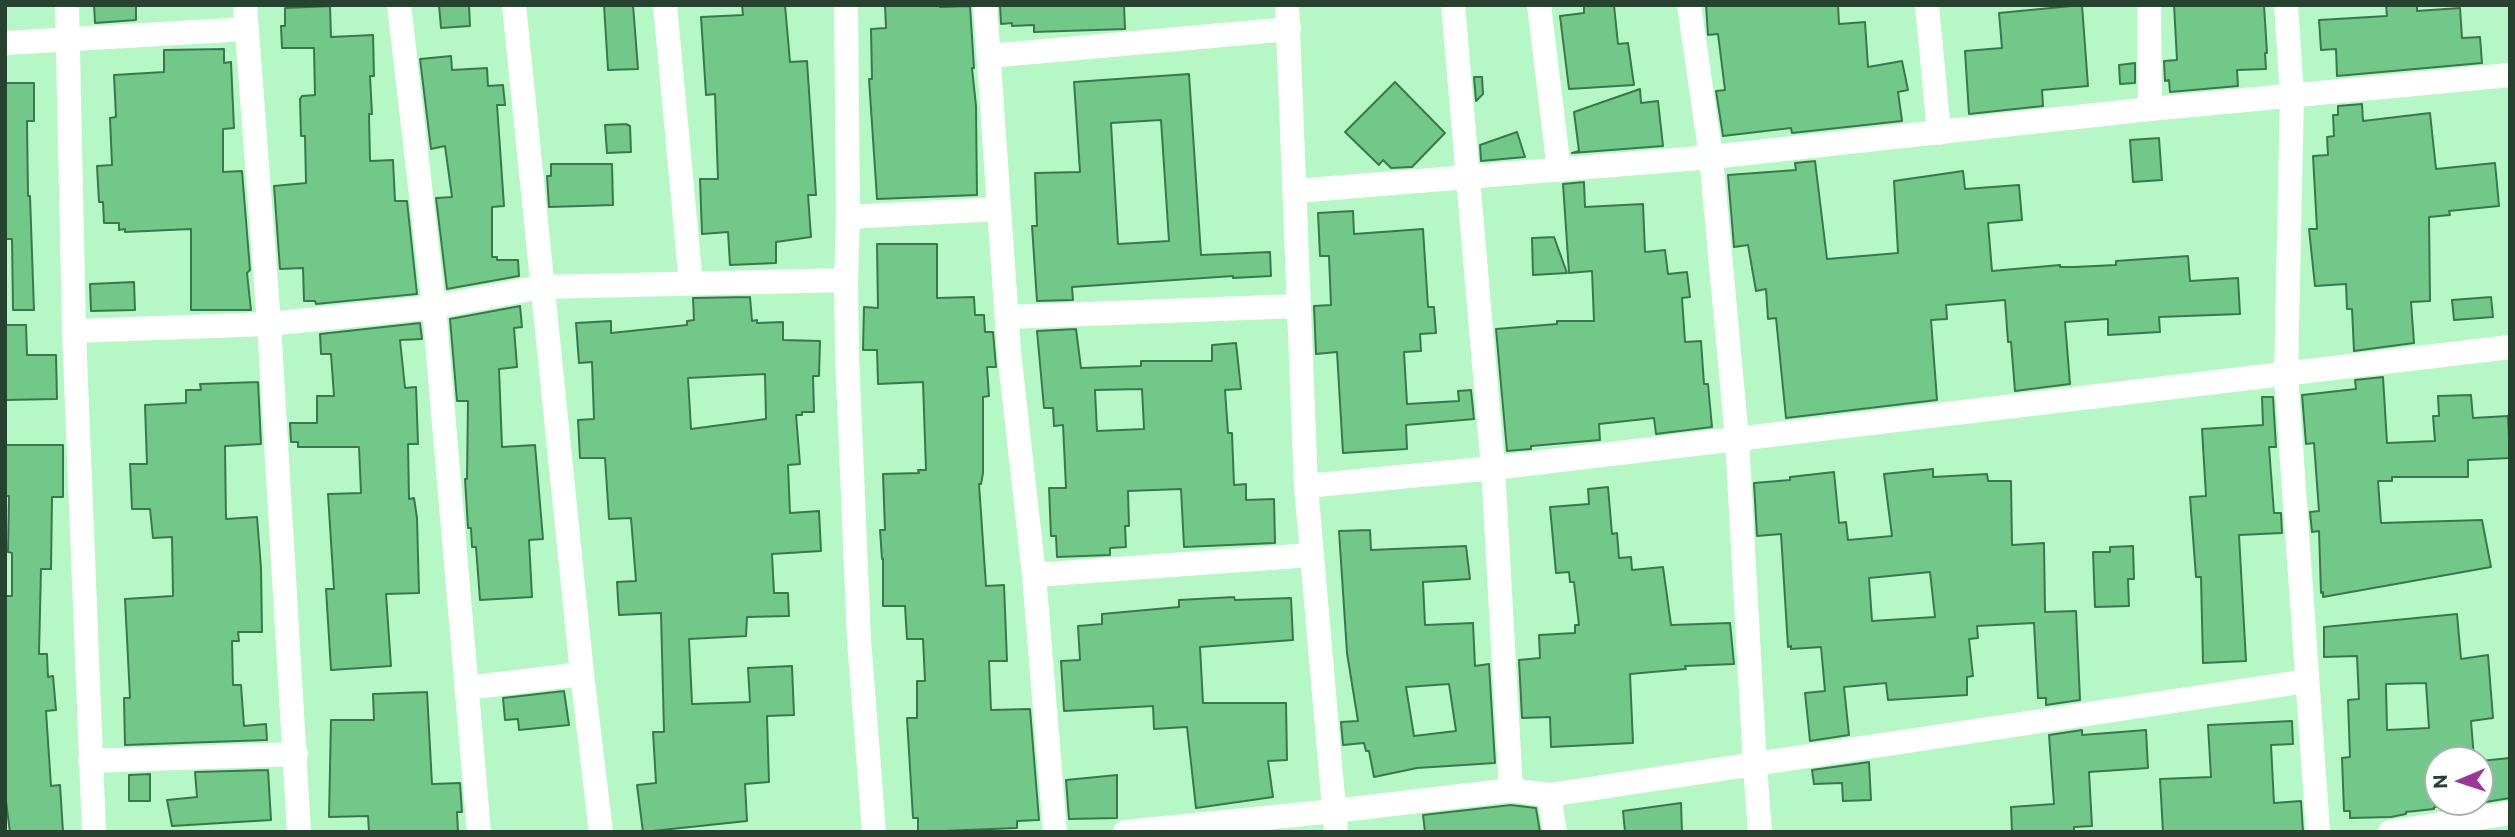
<!DOCTYPE html>
<style>
body{margin:0}
#map{position:relative;width:2515px;height:837px;overflow:hidden;background:#b6f8c5;font-family:Commissioner,sans-serif}
canvas{display:block}
.frame{position:absolute;inset:0;border:7px solid #27422e;pointer-events:none}
.north{position:absolute;left:2424px;top:746px;width:70px;height:70px;box-sizing:border-box;background:#fff;border:2px solid #a9b3ab;border-radius:50%;rotate:268deg;font-size:19px;font-weight:700;line-height:28px;text-align:center;color:#27422e}
.north::after{content:'';display:block;margin:auto;width:24px;height:32px;background:#9f3597;clip-path:polygon(50% 0,100% 100%,50% 72%,0 100%)}
</style>
<div id="map">
<canvas width="2515" height="837"></canvas>
<div class="frame"></div>
<div class="north">N</div>
</div>
<script>
const ctx = document.querySelector('canvas').getContext('2d');
ctx.lineJoin = 'round';
function paint(path, color) { ctx.fillStyle = color; ctx.fill(path, 'evenodd'); }
const poly = rows => new Path2D(rows.map(r => 'M' + r).join(''));
function strokePath(path, color, width, dash) { ctx.strokeStyle = color; ctx.lineWidth = width; ctx.lineCap = dash ? 'butt' : 'round'; ctx.setLineDash(dash || []); ctx.stroke(path); }
const building = poly([
 [94,5,136,5,136,20,95,23,94,5],
 [439,5,469,5,470,26,441,28,439,5],
 [604,5,633,5,638,69,608,70,604,5],
 [742,5,785,5,790,62,807,61,816,195,808,195,811,237,776,242,776,263,730,265,728,232,702,234,700,179,718,179,715,94,706,95,701,17,743,15,742,5],
 [885,5,940,5,940,7,970,6,974,68,972,68,976,106,977,195,877,199,869,79,872,79,871,29,886,28,885,5],
 [1000,5,1124,5,1125,29,1034,32,1034,25,1012,26,1012,23,1001,24,1000,5],
 [1584,5,1614,5,1618,44,1628,43,1634,85,1569,89,1560,16,1584,13,1584,5],
 [1706,5,1838,5,1839,24,1865,22,1868,67,1902,61,1908,90,1898,92,1902,121,1792,133,1791,128,1723,136,1716,91,1725,90,1718,34,1708,35,1706,5],
 [2082,5,2088,86,2042,90,2043,106,1969,114,1965,51,2002,48,1999,13,2082,5],
 [2174,5,2264,5,2267,53,2265,53,2266,69,2237,70,2238,86,2170,92,2169,80,2165,81,2164,61,2177,60,2174,5],
 [2386,5,2417,5,2417,11,2460,8,2462,38,2480,37,2482,63,2337,76,2336,49,2321,50,2319,20,2387,16,2386,5],
 [330,6,331,37,373,35,374,76,370,76,372,114,369,114,370,161,393,160,395,201,407,201,417,294,316,304,315,301,304,301,303,268,280,269,274,186,306,183,305,136,301,136,300,99,302,96,315,95,314,48,282,48,281,26,285,26,285,8,330,6],
 [224,49,224,63,231,62,234,128,223,129,223,172,242,171,250,270,247,273,251,310,191,310,191,229,125,232,125,229,119,230,119,223,104,223,103,202,99,202,97,166,112,165,110,118,116,117,114,75,164,72,164,50,224,49],
 [451,56,452,70,487,68,488,86,503,85,505,105,497,105,504,206,492,207,492,257,497,257,497,260,518,260,519,276,447,289,436,198,452,197,445,146,431,149,420,59,451,56],
 [2135,63,2135,83,2120,84,2119,65,2135,63],
 [1189,74,1201,255,1270,252,1271,276,1233,278,1233,276,1072,287,1073,300,1037,301,1032,226,1037,226,1035,173,1080,172,1074,82,1189,74],
 [1161,120,1169,241,1118,244,1111,123,1161,120],
 [1474,77,1482,77,1483,94,1476,101,1474,77],
 [1395,82,1445,133,1412,167,1391,168,1383,160,1379,165,1345,132,1395,82],
 [5,83,34,83,34,121,27,121,28,196,30,196,34,310,13,310,12,239,5,239,5,83],
 [1640,89,1641,103,1658,101,1663,146,1572,153,1579,151,1574,112,1640,89],
 [2362,104,2363,121,2430,113,2436,169,2495,163,2499,206,2449,211,2450,215,2429,217,2430,301,2411,302,2414,343,2354,351,2352,309,2347,309,2346,284,2315,286,2309,229,2317,229,2313,156,2328,155,2327,137,2334,136,2333,115,2338,115,2338,106,2362,104],
 [626,124,630,126,631,152,607,153,605,125,626,124],
 [1517,132,1525,157,1481,161,1480,145,1517,132],
 [2159,138,2162,180,2133,182,2130,140,2159,138],
 [1815,161,1827,259,1898,253,1894,181,1963,171,1965,189,2019,185,2022,220,1988,223,1992,271,2060,265,2060,267,2074,267,2116,265,2116,261,2188,256,2190,281,2238,278,2240,314,2159,317,2160,332,2108,335,2108,319,2065,322,2070,384,2015,391,2011,342,2008,342,2005,300,1946,305,1947,319,1931,320,1937,400,1786,418,1776,318,1768,319,1766,289,1756,291,1748,245,1734,247,1728,175,1796,170,1795,163,1815,161],
 [551,164,612,164,613,205,549,207,547,176,551,176,551,164],
 [1584,182,1585,207,1643,204,1645,252,1665,250,1668,274,1687,272,1690,297,1682,298,1685,342,1701,341,1704,384,1708,384,1712,427,1656,434,1654,418,1599,424,1600,440,1531,446,1531,449,1507,451,1496,329,1557,324,1557,321,1594,321,1592,271,1569,273,1563,184,1584,182],
 [1353,211,1354,234,1423,229,1428,307,1434,307,1436,333,1420,334,1421,351,1404,352,1407,404,1459,401,1458,391,1471,390,1474,419,1406,425,1407,449,1343,453,1337,352,1316,354,1314,306,1331,305,1329,256,1320,256,1318,213,1353,211],
 [1554,237,1567,273,1533,275,1532,238,1554,237],
 [877,244,937,244,937,298,974,297,975,315,984,315,985,332,993,332,996,367,987,367,989,396,983,397,983,473,981,484,979,484,986,586,1004,585,1007,661,989,661,991,710,1030,709,1039,820,1017,821,1017,828,918,832,918,818,913,818,907,718,917,718,917,681,925,681,923,639,907,639,905,606,883,606,883,559,882,559,880,530,885,530,883,474,919,473,918,470,926,470,923,382,878,384,877,350,863,350,864,307,878,308,877,244],
 [134,282,135,310,91,311,90,284,134,282],
 [750,297,752,321,757,320,757,323,783,322,783,340,820,341,819,376,813,376,814,412,802,412,802,415,796,415,800,464,788,465,790,513,819,511,821,551,772,554,774,593,788,593,789,616,747,617,746,636,689,639,692,704,750,702,748,668,792,666,794,715,767,716,769,782,745,784,747,821,643,832,637,785,656,783,653,732,664,732,661,613,619,615,617,582,636,581,631,518,609,519,605,458,580,458,578,420,594,419,592,362,579,363,576,323,611,321,611,333,687,325,687,321,694,320,693,298,750,297],
 [765,374,766,419,691,429,688,378,765,374],
 [2491,297,2493,317,2454,320,2452,300,2491,297],
 [520,306,522,327,514,328,517,367,499,369,502,447,535,445,543,539,529,540,532,597,480,600,476,547,472,547,471,528,468,528,465,479,467,479,468,401,457,401,450,319,520,306],
 [420,323,422,339,400,340,405,388,416,387,418,444,408,444,409,499,414,498,417,518,419,593,386,594,391,666,331,670,326,589,334,589,328,494,361,493,359,447,298,447,298,442,291,442,290,423,317,423,317,396,334,396,331,354,321,354,320,334,420,323],
 [5,325,26,325,27,355,56,355,57,399,5,400,5,325],
 [1076,329,1081,368,1141,366,1141,361,1212,361,1212,345,1236,343,1241,389,1225,390,1228,433,1232,433,1234,485,1246,484,1246,500,1274,499,1275,543,1184,547,1181,489,1128,491,1129,526,1125,526,1126,547,1110,548,1110,555,1057,557,1056,536,1051,536,1049,488,1066,488,1063,425,1054,426,1053,408,1044,408,1037,331,1076,329],
 [1142,389,1144,429,1097,431,1095,390,1142,389],
 [2383,377,2387,443,2435,441,2433,416,2439,416,2438,396,2471,395,2473,418,2508,416,2510,458,2468,460,2468,477,2392,477,2392,481,2378,481,2381,523,2482,520,2491,567,2323,597,2323,592,2321,593,2319,531,2312,532,2310,512,2319,511,2314,443,2306,444,2302,395,2356,389,2355,380,2383,377],
 [258,382,261,444,225,446,226,519,257,517,261,568,262,632,238,632,239,641,232,641,233,685,241,685,244,726,266,724,267,740,125,745,124,698,130,698,125,599,173,596,172,537,153,538,150,509,132,509,130,464,147,464,145,405,186,403,186,390,201,390,200,384,258,382],
 [2262,397,2273,397,2276,447,2269,447,2274,513,2281,513,2282,533,2239,535,2246,661,2203,663,2201,577,2196,577,2190,497,2206,496,2202,429,2263,425,2262,397],
 [5,445,63,445,63,497,52,497,51,569,41,569,39,654,47,654,48,677,53,676,56,710,46,711,51,786,60,785,63,832,10,832,5,794,5,596,12,596,12,553,8,552,9,496,5,496,5,445],
 [1933,469,1933,477,1987,474,1988,481,2011,481,2012,545,2044,543,2045,612,2076,611,2080,700,2046,705,2046,698,2038,698,2034,623,1977,626,1978,638,1969,639,1973,676,1967,677,1967,695,1888,700,1886,683,1844,687,1849,735,1810,741,1805,693,1825,691,1821,647,1791,649,1791,646,1788,647,1781,534,1757,536,1754,483,1790,480,1790,477,1834,472,1839,523,1846,522,1848,540,1892,536,1884,474,1933,469],
 [1930,572,1935,617,1872,621,1869,578,1930,572],
 [1608,487,1612,534,1617,533,1619,558,1631,557,1632,570,1663,567,1671,625,1730,623,1734,664,1685,666,1686,669,1630,674,1633,743,1551,747,1550,717,1522,718,1519,660,1540,658,1539,635,1575,633,1575,625,1579,625,1574,582,1570,582,1569,572,1556,573,1550,507,1589,504,1588,489,1608,487],
 [1370,530,1371,550,1466,546,1470,579,1423,582,1425,625,1473,623,1475,666,1489,664,1495,763,1417,768,1374,777,1369,751,1366,751,1364,743,1343,745,1341,722,1358,721,1347,653,1339,531,1370,530],
 [1449,684,1456,731,1414,736,1406,687,1449,684],
 [2133,546,2134,579,2128,579,2129,606,2095,607,2093,552,2110,552,2110,547,2133,546],
 [1234,597,1235,600,1291,598,1293,640,1200,647,1203,703,1286,703,1287,760,1268,761,1273,797,1196,808,1187,727,1154,729,1153,706,1064,711,1061,661,1080,660,1078,626,1102,624,1102,614,1179,607,1179,600,1234,597],
 [2457,614,2461,659,2488,655,2493,718,2471,721,2474,759,2438,759,2438,807,2434,807,2434,809,2406,812,2406,814,2391,817,2350,818,2350,811,2344,811,2342,758,2350,757,2348,700,2359,699,2357,656,2324,657,2324,627,2457,614],
 [2426,683,2429,728,2387,730,2386,684,2426,683],
 [564,691,569,725,519,730,518,719,505,720,503,698,564,691],
 [427,692,432,784,460,783,462,812,457,812,458,832,369,832,368,816,329,817,331,720,374,720,373,694,427,692],
 [2292,721,2293,744,2271,745,2274,803,2301,801,2303,832,2163,832,2160,779,2211,777,2208,725,2292,721],
 [2082,730,2082,735,2146,730,2148,768,2089,772,2092,826,2074,827,2074,832,2012,832,2011,807,2054,804,2049,735,2082,730],
 [2510,758,2510,798,2480,803,2480,761,2510,758],
 [1869,762,1871,800,1843,801,1842,783,1814,784,1812,770,1869,762],
 [268,770,271,820,172,826,167,800,197,797,195,772,268,770],
 [150,774,150,801,129,801,129,775,150,774],
 [1117,775,1117,818,1069,819,1066,780,1117,775],
 [1681,803,1682,832,1625,832,1623,811,1681,803],
 [1511,805,1536,808,1540,832,1425,832,1423,815,1511,805]
]);
paint(building, '#71c888');
strokePath(building, '#39784b', 2);
strokePath(poly([
 [67,5,74,331,94,832],
 [245,5,269,324,299,832],
 [399,5,434,307,479,832],
 [514,5,582,674,601,832],
 [665,5,691,284],
 [846,5,848,217,846,280,847,355,859,640,874,832],
 [985,5,1009,352,1034,575,1055,832],
 [1287,5,1306,486,1336,832],
 [1453,5,1493,468,1511,790],
 [1539,5,1559,170],
 [1689,5,1711,157,1737,439,1755,766,1760,832],
 [1927,5,1939,133],
 [2149,5,2150,109],
 [2286,5,2292,95,2286,375,2318,832],
 [5,43,247,29],
 [989,56,1289,29],
 [1296,191,1711,157,2150,109,2510,75],
 [848,217,999,209],
 [1008,317,1298,306],
 [74,331,269,324,434,307,541,287,846,280],
 [1306,486,1493,468,2510,347],
 [1034,575,1311,555],
 [466,688,582,674],
 [90,761,296,754],
 [1549,795,1555,832],
 [1125,832,1334,811,1511,790,1549,795,2307,681],
 [2390,832,2510,813]
]), '#fff', 24);
</script>
